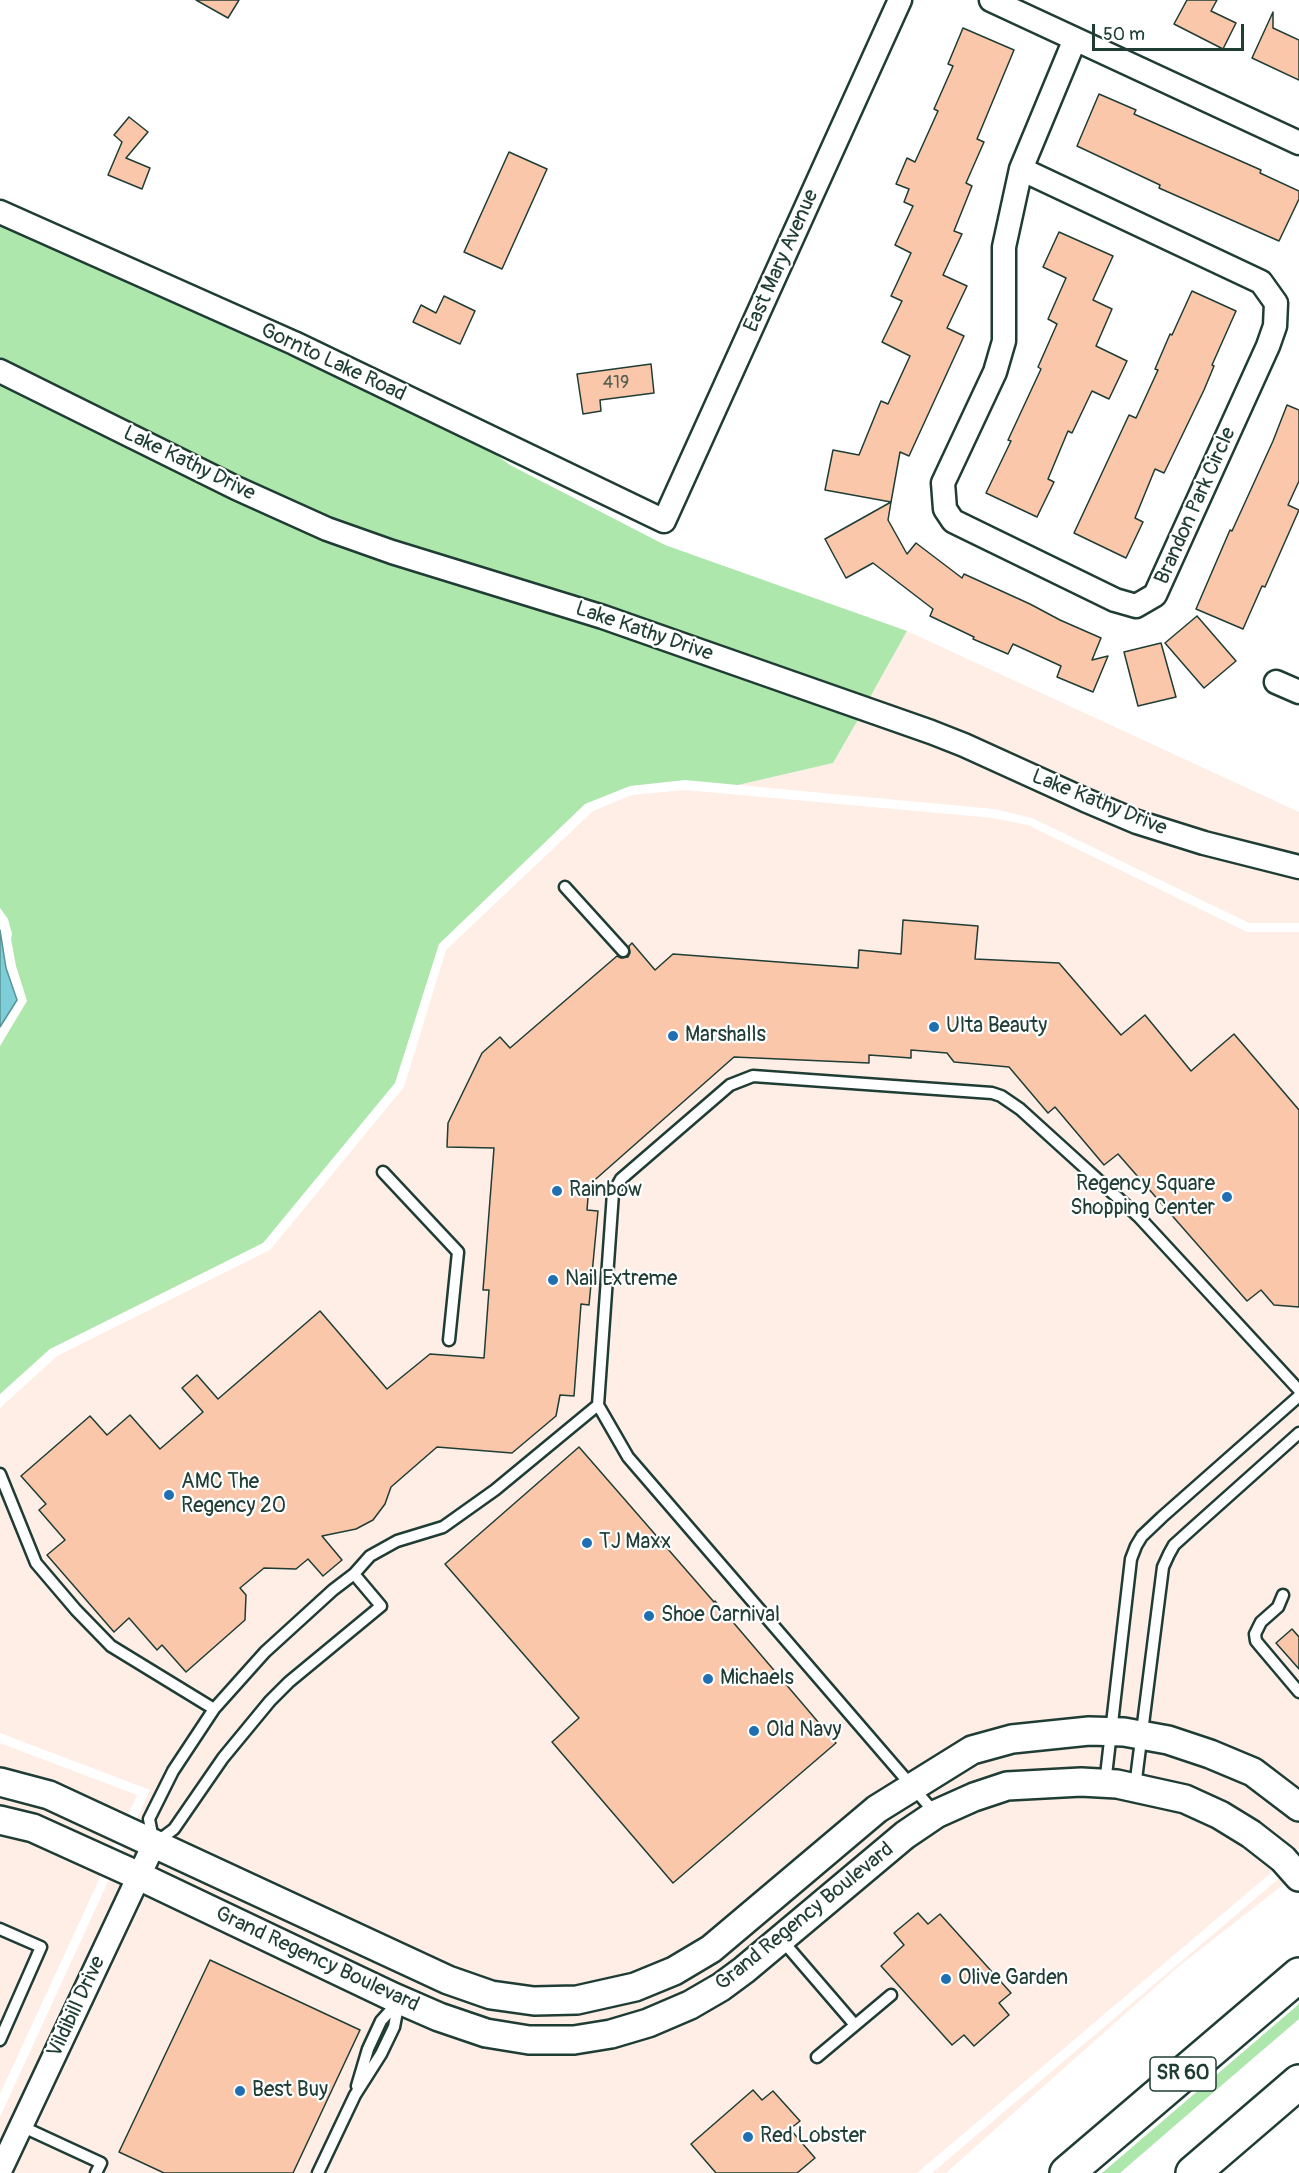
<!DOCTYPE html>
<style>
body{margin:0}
#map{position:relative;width:1299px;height:2173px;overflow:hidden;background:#fff;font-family:Pangolin,sans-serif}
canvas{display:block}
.scale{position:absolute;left:1092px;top:24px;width:152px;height:27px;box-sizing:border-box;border:3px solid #1f3d34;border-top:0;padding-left:8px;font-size:18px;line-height:21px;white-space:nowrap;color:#1f3d34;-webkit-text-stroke:4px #fff;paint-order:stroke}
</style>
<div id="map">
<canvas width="1299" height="2173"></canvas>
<div class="scale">50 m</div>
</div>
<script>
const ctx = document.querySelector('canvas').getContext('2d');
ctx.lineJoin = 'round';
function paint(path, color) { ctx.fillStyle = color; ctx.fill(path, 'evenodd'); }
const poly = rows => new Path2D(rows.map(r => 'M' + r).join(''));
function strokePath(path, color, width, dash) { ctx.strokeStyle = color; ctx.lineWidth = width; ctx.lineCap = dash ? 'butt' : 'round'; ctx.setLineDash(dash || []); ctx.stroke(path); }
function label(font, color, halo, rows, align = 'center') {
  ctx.font = font + ' Pangolin,sans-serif'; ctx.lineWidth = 4.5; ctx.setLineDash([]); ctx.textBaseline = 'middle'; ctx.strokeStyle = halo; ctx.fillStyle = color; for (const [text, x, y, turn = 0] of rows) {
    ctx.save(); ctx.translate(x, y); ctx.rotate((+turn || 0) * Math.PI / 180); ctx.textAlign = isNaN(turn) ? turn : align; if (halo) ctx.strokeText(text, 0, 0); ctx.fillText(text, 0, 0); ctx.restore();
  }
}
paint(poly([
 [907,631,1299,812,1299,856,1206,832,1141,812,1090,791,968,735,869,699],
 [859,718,928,742,1201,853,1299,878,1299,923,1249,923,1032,818,994,809,738,785,833,763],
 [685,790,993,818,1028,825,1247,932,1299,932,1299,1849,917,2173,0,2173,0,2117,150,1790,0,1733,0,1408,57,1356,270,1250,404,1087,446,950,593,811,632,795],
 [0,1743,137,1795,126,1819,0,1771],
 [0,1793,46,1805,117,1838,111,1852,0,1809],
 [0,1831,30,1838,103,1871,0,2094],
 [1283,1875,1288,1881,1179,1966,946,2173,932,2173]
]), '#feeee6');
paint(poly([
 [0,223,290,352,487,448,510,465,665,545,907,631,869,699,596,604,395,542,307,510,0,359],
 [0,382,299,529,349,548,600,627,859,718,833,763,738,785,685,780,630,786,585,804,439,944,395,1083,263,1243,50,1349,0,1394,0,1046,27,1001,16,966,11,939,12,934,8,919,0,908],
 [1299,2004,1299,2019,1201,2103,1120,2173,1102,2173]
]), '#aee7ac');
const water = poly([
 [0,930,6,968,17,1000,0,1027,0,930]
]);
paint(water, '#7eced9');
strokePath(water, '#589497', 1.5);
const building = poly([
 [196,0,239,0,228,18,196,0],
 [1187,0,1217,0,1211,11,1236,23,1223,49,1174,24,1187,0],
 [1273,12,1273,28,1299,40,1299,80,1252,58,1273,12],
 [963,28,1014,50,977,139,984,142,966,183,972,186,954,231,962,234,943,275,967,286,947,328,964,336,909,456,900,452,891,502,825,490,833,450,859,455,881,401,888,404,910,356,882,342,902,301,891,296,911,253,895,245,913,206,904,202,909,189,896,184,907,158,915,162,938,111,934,109,953,66,948,64,963,28],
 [1099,94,1136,110,1134,114,1261,170,1260,173,1299,191,1299,199,1279,241,1159,188,1160,185,1077,146,1099,94],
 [129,117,148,132,126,158,150,168,142,189,108,175,122,142,114,135,129,117],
 [509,152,547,169,502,269,464,252,509,152],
 [1059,232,1113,256,1093,300,1112,309,1096,346,1127,361,1109,399,1092,391,1072,433,1068,431,1048,479,1054,482,1037,517,986,493,1011,441,1008,440,1041,369,1038,367,1057,324,1048,319,1066,278,1043,267,1059,232],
 [1192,291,1236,311,1212,365,1214,366,1204,390,1164,473,1155,469,1135,518,1143,522,1126,558,1074,533,1129,415,1136,418,1158,370,1155,369,1170,334,1172,335,1192,291],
 [444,296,475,311,460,344,413,322,421,305,436,313,444,296],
 [651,364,654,393,600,400,601,411,583,414,577,374,651,364],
 [1287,405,1299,410,1299,481,1288,505,1299,510,1265,587,1262,586,1243,629,1196,609,1230,530,1232,531,1273,441,1287,405],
 [891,502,888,520,907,554,916,543,962,578,964,574,1030,604,1060,620,1101,638,1092,660,1108,656,1093,692,1057,677,1061,666,1013,644,1008,654,973,639,974,637,930,616,933,609,873,563,846,578,825,539,891,502],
 [1197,616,1236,661,1204,688,1165,643,1197,616],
 [1161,643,1176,697,1138,706,1124,652,1161,643],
 [903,920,978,926,975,959,1059,963,1121,1035,1145,1015,1191,1071,1234,1034,1299,1110,1299,1307,1274,1305,1261,1290,1247,1301,1118,1154,1104,1165,1055,1107,1048,1113,1009,1067,954,1062,947,1053,911,1050,911,1058,869,1055,869,1063,734,1057,589,1185,587,1210,598,1211,589,1305,581,1304,574,1396,560,1395,556,1416,512,1453,437,1447,391,1487,385,1504,373,1520,356,1529,322,1536,342,1560,323,1576,308,1559,296,1569,264,1568,240,1588,246,1595,245,1620,186,1672,162,1645,157,1650,129,1618,114,1632,47,1555,65,1540,39,1510,46,1504,21,1476,90,1416,107,1435,130,1415,160,1449,203,1412,182,1388,197,1375,218,1399,320,1311,387,1389,430,1354,484,1358,489,1290,483,1290,494,1148,447,1147,448,1123,482,1053,500,1037,510,1048,617,956,621,958,628,957,630,953,629,946,632,943,655,970,673,954,858,968,859,950,901,954,903,920],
 [579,1447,714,1602,715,1601,836,1743,673,1883,552,1742,579,1718,445,1564,579,1447],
 [1292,1629,1299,1637,1299,1669,1276,1643,1292,1629],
 [918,1913,928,1924,940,1914,1011,1993,999,2003,1009,2015,974,2046,964,2035,952,2045,881,1966,904,1945,894,1933,918,1913],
 [210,1960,360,2030,293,2173,164,2173,119,2152,210,1960],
 [753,2090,762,2100,773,2091,800,2121,790,2129,815,2158,797,2173,716,2173,691,2144,753,2090]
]);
paint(building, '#fac7ab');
strokePath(building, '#1f3d34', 1.5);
const service = poly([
 [565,887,623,951],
 [383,1172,458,1252,449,1340],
 [0,1474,36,1563,76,1610,111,1646,214,1709],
 [354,1574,381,1606,289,1682,270,1701,223,1758,174,1829,154,1844,149,1819,173,1771,214,1709,265,1652,333,1590,354,1574],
 [354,1574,370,1556,397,1541,443,1527,495,1490,598,1405],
 [1283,1595,1278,1607,1261,1622,1255,1634,1256,1641,1261,1647,1299,1692],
 [1105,1784,1131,1559,1136,1546,1142,1536,1162,1517,1299,1396],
 [1135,1787,1163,1567,1169,1554,1174,1545,1195,1526,1299,1433],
 [935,1813,628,1457,598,1405,613,1193,621,1179,730,1085,753,1076,992,1093,1001,1096,1020,1109,1139,1217,1299,1390],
 [0,1929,41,1947,0,2040],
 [781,1939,855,2025],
 [817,2057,891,1995],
 [357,2086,368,2049,381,2021,399,2001],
 [21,2126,101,2163,96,2173],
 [318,2173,355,2095,381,2054,394,2027,399,2001]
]);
const minor = poly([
 [991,0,1299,143],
 [1021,169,1261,282,1276,303,1275,326,1268,346,1155,595,1136,606,1115,600,953,521,945,509,943,483,995,372,1004,341,1004,247,1021,169,1075,39],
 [0,212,294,343,664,521,900,0],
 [0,371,236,488,327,529,392,552,603,617,931,732,964,745,1085,800,1137,822,1204,843,1299,867],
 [1276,682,1299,692],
 [0,2171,154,1844]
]);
const tertiary = poly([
 [0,1782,49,1795,448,1980,491,1995,534,2001,577,2000,635,1987,674,1971,711,1949,877,1809,972,1750,1012,1739,1089,1731,1124,1732,1168,1740,1210,1754,1253,1772,1299,1807],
 [0,1820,33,1828,139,1876,393,1997,439,2017,486,2033,529,2040,574,2040,611,2034,648,2023,690,2005,721,1987,744,1970,905,1835,936,1814,974,1797,1007,1786,1081,1782,1117,1784,1185,1799,1220,1815,1251,1834,1283,1859,1299,1877]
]);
const trunk = poly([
 [1067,2173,1299,1975],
 [1193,2173,1299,2082]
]);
strokePath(service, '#1f3d34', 15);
strokePath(minor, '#1f3d34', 27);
strokePath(tertiary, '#1f3d34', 32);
strokePath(trunk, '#1f3d34', 38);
strokePath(service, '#fff', 10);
strokePath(minor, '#fff', 22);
strokePath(tertiary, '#fff', 27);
strokePath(trunk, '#fff', 33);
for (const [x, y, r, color] of [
 [934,1027,6,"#1f6fb2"],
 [673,1036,6,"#1f6fb2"],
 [557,1191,6,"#1f6fb2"],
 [1227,1197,6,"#1f6fb2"],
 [553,1280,6,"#1f6fb2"],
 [169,1495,6,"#1f6fb2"],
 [587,1543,6,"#1f6fb2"],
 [649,1616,6,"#1f6fb2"],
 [708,1679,6,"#1f6fb2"],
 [754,1731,6,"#1f6fb2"],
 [946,1979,6,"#1f6fb2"],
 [240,2091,6,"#1f6fb2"],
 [748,2137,6,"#1f6fb2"]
]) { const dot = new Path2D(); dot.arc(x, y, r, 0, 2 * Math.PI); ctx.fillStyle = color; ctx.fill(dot); strokePath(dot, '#fff', 2); }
label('18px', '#566052', null, [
 ["419",616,383]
]);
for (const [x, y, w] of [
 [1183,2074,66]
]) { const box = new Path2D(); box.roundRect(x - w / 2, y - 17, w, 34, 4.5); ctx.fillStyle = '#fff'; ctx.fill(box); strokePath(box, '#1f3d34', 1.5); }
label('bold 20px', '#1f3d34', null, [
 ["SR 60",1183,2074]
]);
label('21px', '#1f3d34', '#fff', [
 ["East Mary Avenue",782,261,-66],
 ["Gornto Lake Road",333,363,25],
 ["Lake Kathy Drive",189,464,26],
 ["Brandon Park Circle",1196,506,-66],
 ["Lake Kathy Drive",644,632,19],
 ["Lake Kathy Drive",1099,803,22],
 ["Grand Regency Boulevard",805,1917,-39],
 ["Grand Regency Boulevard",317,1960,25],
 ["Vildibill Drive",77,2007,-65]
]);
label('21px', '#1f3d34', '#fff', [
 ["Ulta Beauty",946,1027],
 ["Marshalls",685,1036],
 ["Regency Square",1215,1185,"right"],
 ["Shopping Center",1215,1209,"right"],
 ["Rainbow",569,1191],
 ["Nail Extreme",565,1280],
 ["AMC The",181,1483],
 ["Regency 20",181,1507],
 ["TJ Maxx",599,1543],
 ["Shoe Carnival",661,1616],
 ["Michaels",720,1679],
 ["Old Navy",766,1731],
 ["Olive Garden",958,1979],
 ["Best Buy",252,2091],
 ["Red Lobster",760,2137]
], 'left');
</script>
